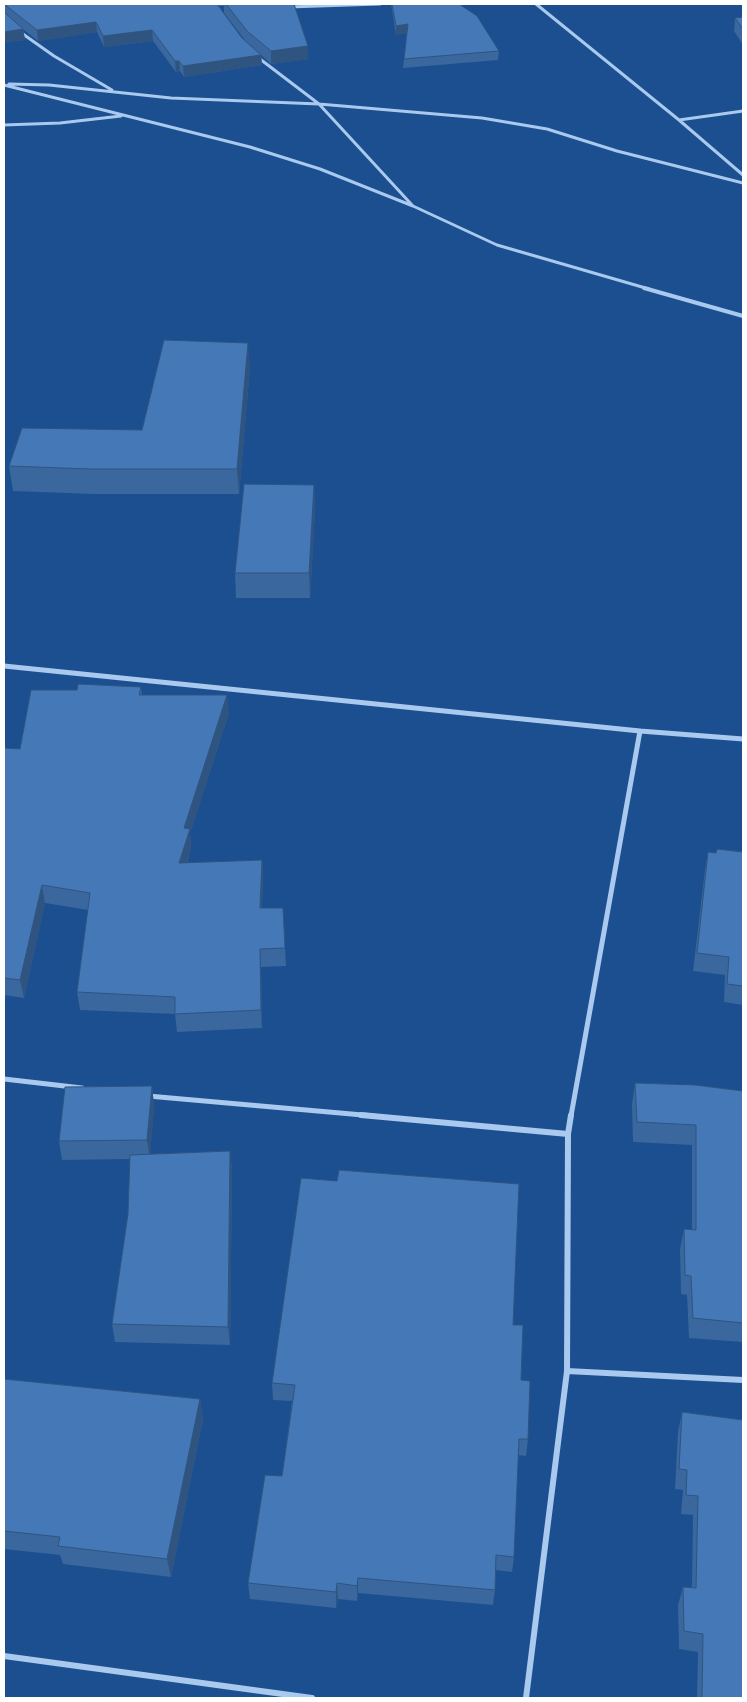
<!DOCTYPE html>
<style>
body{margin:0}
#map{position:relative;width:747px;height:1702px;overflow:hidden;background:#1b4f8f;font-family:"Exo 2",sans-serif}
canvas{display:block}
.frame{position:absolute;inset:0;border:5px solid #fff;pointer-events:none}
</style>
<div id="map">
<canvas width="747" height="1702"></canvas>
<div class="frame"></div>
</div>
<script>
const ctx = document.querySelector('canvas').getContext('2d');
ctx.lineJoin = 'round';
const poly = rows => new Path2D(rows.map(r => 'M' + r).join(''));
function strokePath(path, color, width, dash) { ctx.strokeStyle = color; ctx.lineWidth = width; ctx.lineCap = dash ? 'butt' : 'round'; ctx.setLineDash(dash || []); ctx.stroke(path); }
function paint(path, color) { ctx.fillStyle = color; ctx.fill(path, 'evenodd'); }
strokePath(poly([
 [536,4,679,120,743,175],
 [288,7,380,4],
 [20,32,54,56,112,90],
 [256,56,319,104,412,205],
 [9,84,49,85,171,98,319,104,482,118,547,129,617,151,743,183],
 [4,85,250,147,320,169,413,206,497,245,649,289],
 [679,120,743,111],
 [4,125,60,123,121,116]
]), '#a9c9ee', 3);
strokePath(poly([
 [644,288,743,316]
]), '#a9c9ee', 4);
strokePath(poly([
 [4,666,640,731,743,739],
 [4,1079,82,1088],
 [148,1096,374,1116],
 [571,1116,640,731]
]), '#a9c9ee', 5);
strokePath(poly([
 [361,1115,568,1134],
 [567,1371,743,1380],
 [4,1656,312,1698],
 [526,1698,567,1371,568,1134,571,1115]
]), '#a9c9ee', 6);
paint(poly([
 [4,4,294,4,308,59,271,64,261,55,262,65,184,77,180,71,176,72,153,41,104,47,97,32,38,41,19,26,23,29,25,40,4,42],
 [217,5,219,6,224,6,224,13,245,40,242,38],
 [391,4,459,4,499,51,498,60,403,68,404,59,407,33,396,35],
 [743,17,743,45,734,31,735,18],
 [250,367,239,494,93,494,13,491,9,466,142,430],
 [314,485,315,510,310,598,236,598,235,573],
 [141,687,142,695,229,713,190,833,191,847,187,863,262,860,263,878,262,908,283,908,286,966,261,967,262,1028,177,1032,175,1014,80,1010,77,992,88,910,45,903,24,998,4,995,4,748,20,749,77,690],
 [708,852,716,853,743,852,743,1005,724,1002,725,975,693,971,705,870],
 [635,1083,743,1091,743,1342,689,1338,687,1295,681,1294,680,1249,684,1229,692,1229,692,1145,633,1142,632,1104],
 [152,1086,154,1105,150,1154,230,1151,232,1170,230,1345,115,1342,112,1324,128,1214,130,1159,62,1160,59,1141],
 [513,1325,528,1439,526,1456,518,1455,514,1557,512,1572,495,1570,495,1590,493,1605,358,1593,357,1601,338,1599,336,1608,250,1599,248,1583,282,1476,292,1401,273,1400,272,1383],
 [4,1379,200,1399,203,1419,171,1577,63,1564,60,1555,4,1549],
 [682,1412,743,1698,697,1698,698,1652,679,1649,678,1605,683,1587,692,1587,693,1515,681,1514,683,1490,675,1489,678,1432]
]), '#3a679d');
paint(poly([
 [96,22,97,32,38,41,37,30],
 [408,24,408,33,396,35,396,26],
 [23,29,25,40,4,42,4,32],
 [152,30,153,41,104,47,103,36],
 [308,46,308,59,271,64,271,51],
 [261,55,262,65,184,77,183,66],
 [175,61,179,61,180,71,176,72],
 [248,343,250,367,239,494,237,469],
 [314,485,315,510,310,598,309,573],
 [227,695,229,713,190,833,191,847,181,881,179,863,184,828],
 [262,860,263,878,261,926,260,908],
 [42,885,45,903,24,998,20,980],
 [260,949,261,967,262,1028,261,1010],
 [152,1086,154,1105,150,1159,147,1140],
 [230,1151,232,1170,230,1345,228,1327],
 [200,1399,203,1419,171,1577,167,1559],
 [358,1578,358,1593,357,1601,357,1586],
 [337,1583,338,1599,336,1608,336,1592]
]), '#305480');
const building = poly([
 [4,4,217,4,242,38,261,55,183,66,179,61,175,61,152,30,103,36,96,22,37,30,4,4],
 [226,4,294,4,308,46,271,51,247,31,226,4],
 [392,4,459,4,477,16,499,51,404,59,408,24,396,26,392,4],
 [4,12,23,29,4,32,4,12],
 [743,17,743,29,735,18,743,17],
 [164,340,248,343,237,469,90,469,9,466,22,428,142,430,164,340],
 [244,484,314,485,309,573,235,573,244,484],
 [78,684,141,687,139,695,227,695,184,828,190,829,179,863,262,860,260,908,283,908,285,948,260,949,261,1010,175,1014,175,997,77,992,90,893,42,885,20,980,4,978,4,748,20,749,31,690,77,690,78,684],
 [717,849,743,852,743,986,727,984,729,957,697,953,708,852,716,853,717,849],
 [635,1083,695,1085,743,1091,743,1323,693,1318,691,1276,685,1275,684,1229,696,1230,696,1125,637,1122,635,1083],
 [152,1086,147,1140,59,1141,65,1087,152,1086],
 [230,1151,228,1327,112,1324,128,1214,130,1155,230,1151],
 [339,1170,519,1184,513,1325,523,1325,521,1380,530,1381,528,1439,519,1439,514,1557,496,1555,495,1590,358,1578,357,1586,337,1583,336,1592,248,1583,265,1475,282,1476,295,1385,272,1383,301,1178,337,1181,339,1170],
 [4,1379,200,1399,167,1559,58,1546,60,1537,4,1531,4,1379],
 [682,1412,743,1420,743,1698,702,1698,703,1634,684,1631,683,1587,696,1588,698,1496,686,1495,687,1470,679,1469,682,1412],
 [95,1697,112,1698,95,1698,95,1697]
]);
paint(building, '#4478b7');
strokePath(building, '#305480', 1);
</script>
